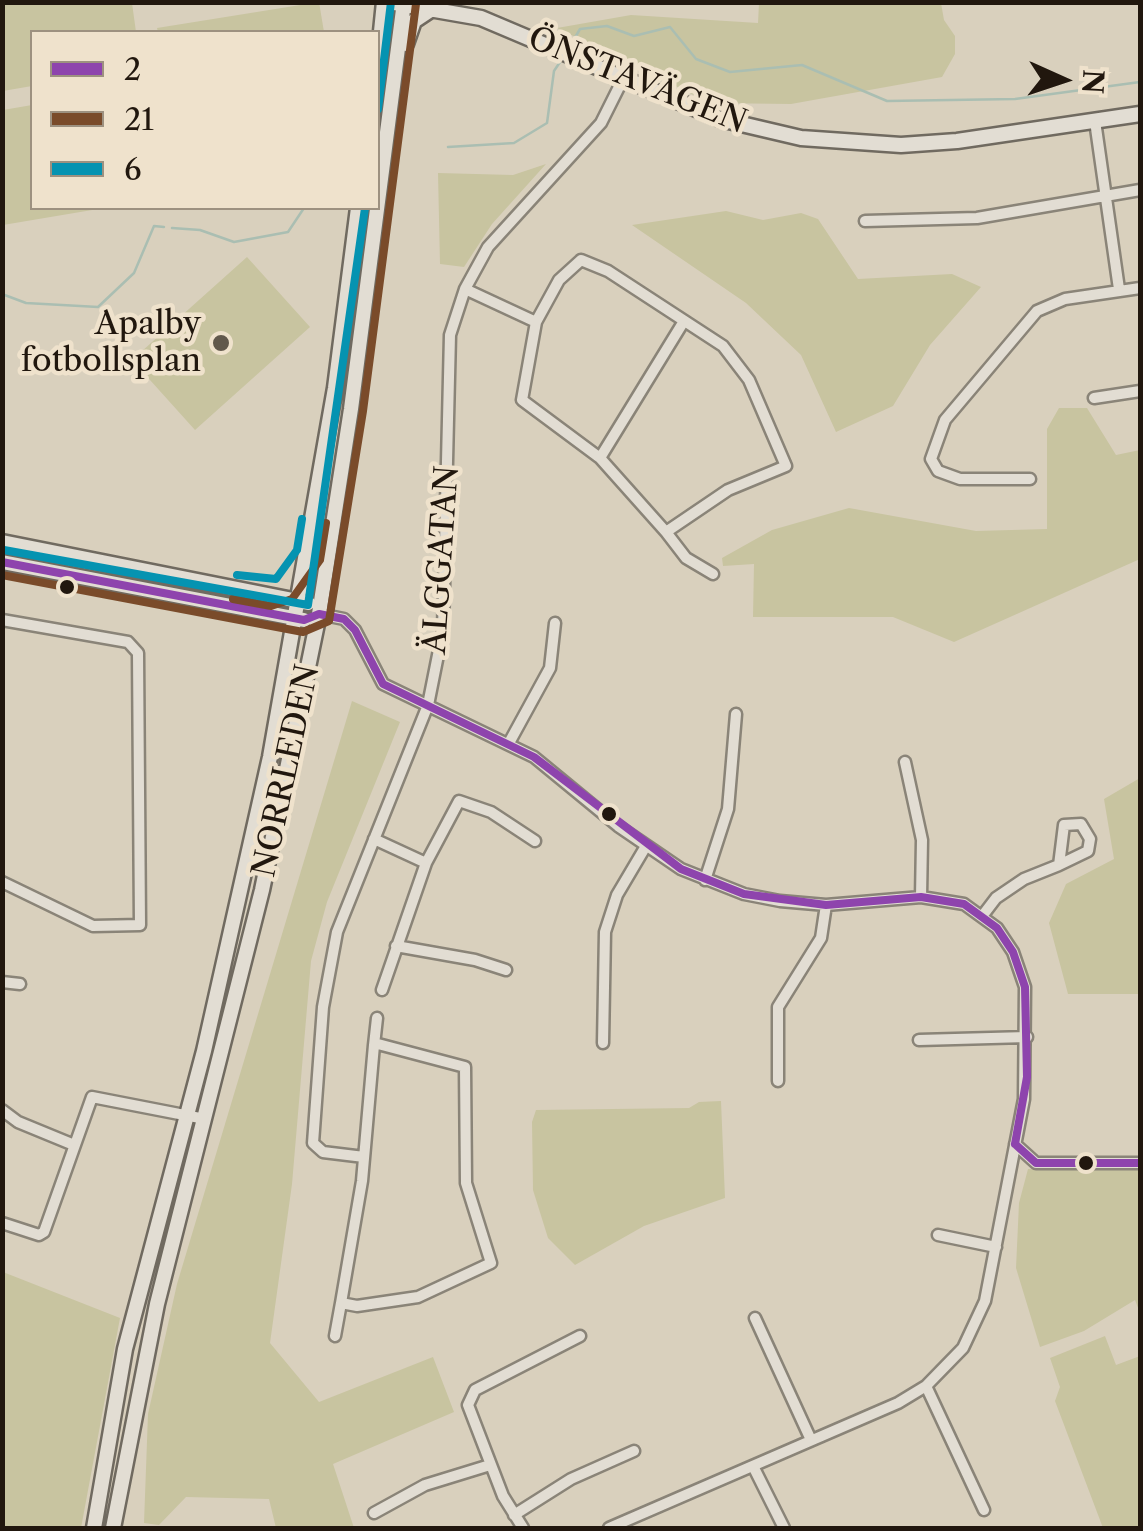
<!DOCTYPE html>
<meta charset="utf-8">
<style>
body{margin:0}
#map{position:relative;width:1143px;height:1531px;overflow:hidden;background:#d9d0bd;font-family:"Libre Caslon Text",serif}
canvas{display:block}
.frame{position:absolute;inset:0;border:5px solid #21170e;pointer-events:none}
.legend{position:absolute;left:30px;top:30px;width:350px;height:180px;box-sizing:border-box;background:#efe2cc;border:2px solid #9d9180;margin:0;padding:12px 18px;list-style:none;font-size:30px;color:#21170e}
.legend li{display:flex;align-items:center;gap:20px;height:50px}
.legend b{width:50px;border:2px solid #9d9180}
.north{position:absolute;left:1013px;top:30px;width:100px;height:100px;-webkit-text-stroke:8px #efe2cc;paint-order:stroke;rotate:93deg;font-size:28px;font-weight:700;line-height:40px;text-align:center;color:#21170e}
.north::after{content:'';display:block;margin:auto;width:35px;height:45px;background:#21170e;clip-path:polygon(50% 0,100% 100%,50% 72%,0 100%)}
</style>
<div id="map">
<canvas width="1143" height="1531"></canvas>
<div class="frame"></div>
<ul class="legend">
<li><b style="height:12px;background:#8e44ad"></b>2</li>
<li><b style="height:12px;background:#7a4b2a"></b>21</li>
<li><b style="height:12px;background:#0593b1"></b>6</li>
</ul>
<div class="north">N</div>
</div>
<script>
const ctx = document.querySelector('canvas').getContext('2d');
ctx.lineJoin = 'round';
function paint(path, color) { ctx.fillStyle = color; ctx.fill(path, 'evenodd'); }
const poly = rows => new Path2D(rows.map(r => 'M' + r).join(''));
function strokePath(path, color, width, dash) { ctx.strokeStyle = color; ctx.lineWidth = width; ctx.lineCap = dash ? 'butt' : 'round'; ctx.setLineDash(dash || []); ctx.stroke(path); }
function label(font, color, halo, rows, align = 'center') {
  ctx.font = font + ' "Libre Caslon Text",serif'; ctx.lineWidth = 9; ctx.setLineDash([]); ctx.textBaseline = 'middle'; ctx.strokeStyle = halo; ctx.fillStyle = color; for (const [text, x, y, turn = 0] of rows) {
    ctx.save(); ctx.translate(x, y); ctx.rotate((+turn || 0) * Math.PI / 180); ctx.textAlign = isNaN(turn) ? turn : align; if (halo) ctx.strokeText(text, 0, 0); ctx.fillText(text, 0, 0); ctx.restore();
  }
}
paint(poly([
 [3,2,132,3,136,32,32,32,32,86,3,91],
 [319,2,324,32,158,32,157,28],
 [759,3,941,3,944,20,955,36,955,54,942,77,791,104,710,103,557,28,631,15,758,23],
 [32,105,32,208,104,208,3,225,3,110],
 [546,164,492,224,464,267,440,264,438,173,513,175],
 [726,211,763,220,801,213,818,219,858,279,952,274,981,287,930,345,893,406,836,432,801,355,746,303,632,225],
 [247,257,310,327,195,430,132,360],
 [1059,408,1087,408,1116,455,1140,450,1140,559,954,642,893,617,753,617,754,564,723,566,722,558,772,530,849,508,976,531,1047,529,1047,429],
 [352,701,400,722,327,902,311,961,292,1184,270,1343,319,1402,433,1357,454,1412,333,1464,354,1528,276,1528,269,1499,186,1497,159,1525,144,1523,148,1414,177,1284],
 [1140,778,1140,994,1068,994,1049,923,1066,884,1114,859,1104,799],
 [721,1101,725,1198,644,1226,575,1265,548,1238,533,1190,532,1122,536,1110,689,1108,699,1102],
 [1028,1169,1140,1170,1140,1313,1135,1300,1084,1331,1040,1347,1016,1268,1019,1203],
 [3,1272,120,1318,81,1528,3,1528],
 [1105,1336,1116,1365,1140,1356,1140,1528,1103,1528,1055,1401,1060,1387,1050,1358]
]), '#c8c4a0');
strokePath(poly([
 [570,46,580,29,607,26,634,36,670,27,696,59,730,72,802,65,887,101,1015,99,1140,82],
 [448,147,514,143,547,123,554,71,560,62],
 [172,228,200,230,234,242,288,232,304,208],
 [2,294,26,303,98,307,134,273,154,226,164,227]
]), '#aabeb2', 2.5);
const street = poly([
 [1095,121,1119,289],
 [865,221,977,218,1140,190],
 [581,260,608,271,723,346,749,380,786,466,728,490,666,532,600,458,522,400,536,322,559,280,581,260],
 [465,289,536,322],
 [1094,398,1140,391],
 [600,458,684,321],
 [1030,479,960,479,938,471,931,459,945,420,1037,311,1065,299,1140,288],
 [666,532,686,558,713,574],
 [319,614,344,619,355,630,383,684,534,757,618,826,681,869,744,894,780,901,826,905,921,897,964,904,997,928,1013,952,1025,987,1024,1099,985,1301,963,1348,926,1386,898,1403,609,1528],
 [2,620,128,642,138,653,140,925,93,926,2,882],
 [509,743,550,668,555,623],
 [905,762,922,840,921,897],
 [374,839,426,863],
 [705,880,728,809,736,714],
 [983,915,996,898,1024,879,1059,865,1064,825,1081,824,1090,839,1088,851,1059,865],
 [396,946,475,960,506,970],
 [2,982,20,984],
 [382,990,426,863,459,801,491,812,535,841],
 [919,1040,1027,1037],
 [603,1043,605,932,617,895,646,846],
 [378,1044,465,1067,466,1183,491,1263,418,1297,357,1306,341,1303,362,1181,374,1045,378,1044],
 [374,1045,377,1018],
 [778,1081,778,1007,821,938,826,905],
 [2,1110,18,1122,74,1145],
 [1015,1144,1036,1163,1140,1163],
 [364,1157,323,1152,313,1143,323,1007,337,932,428,705,443,630,450,335,465,289,488,247,601,123,623,79],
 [2,1223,39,1235,44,1232,92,1097,205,1119],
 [938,1235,996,1247],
 [755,1318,811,1440],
 [335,1336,341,1303],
 [926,1386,984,1510],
 [753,1466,784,1528],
 [374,1513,425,1485,490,1465],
 [514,1515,571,1479,634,1451],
 [523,1528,503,1496,468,1405,475,1390,580,1336]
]);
const secondary = poly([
 [389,2,481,18,720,119,801,138,901,145,957,141,1140,114],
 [406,44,414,21,435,7],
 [378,61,384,2],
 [2,542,308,603],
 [2,562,304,620],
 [94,1528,125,1349,204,1051,270,757,335,388,358,208],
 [113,1528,157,1304,262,890,319,614,351,409,404,2]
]);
strokePath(street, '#8a8478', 15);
strokePath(secondary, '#706a60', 19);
strokePath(street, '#e2ddd3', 10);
strokePath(secondary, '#e2ddd3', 14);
strokePath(poly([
 [2,562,304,620,319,614,344,619,355,630,383,684,534,757,681,869,744,894,826,905,921,897,964,904,997,928,1013,952,1025,987,1027,1077,1015,1144],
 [1015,1144,1036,1163,1140,1163]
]), '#8e44ad', 8);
strokePath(poly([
 [2,575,303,632,329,621,363,411,416,4],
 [233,599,271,606,292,599,320,560,326,523]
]), '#7a4b2a', 8);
strokePath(poly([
 [378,109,391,2],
 [4,550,308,605,365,208],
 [237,575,276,579,297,550,302,519]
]), '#0593b1', 8);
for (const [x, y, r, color] of [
 [221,343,10,"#61584b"],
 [67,587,9,"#21170e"],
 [609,814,9,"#21170e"],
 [1086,1163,9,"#21170e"]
]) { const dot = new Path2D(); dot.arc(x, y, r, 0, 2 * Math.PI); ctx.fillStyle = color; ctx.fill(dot); strokePath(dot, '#efe2cc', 4); }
label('32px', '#21170e', '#efe2cc', [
 ["ÖNSTAVÄGEN",637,81,22],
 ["ÄLGGATAN",442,560,-86],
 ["NORRLEDEN",287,771,-78]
]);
label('32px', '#21170e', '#efe2cc', [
 ["Apalby",201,325],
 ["fotbollsplan",201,362]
], 'right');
</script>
